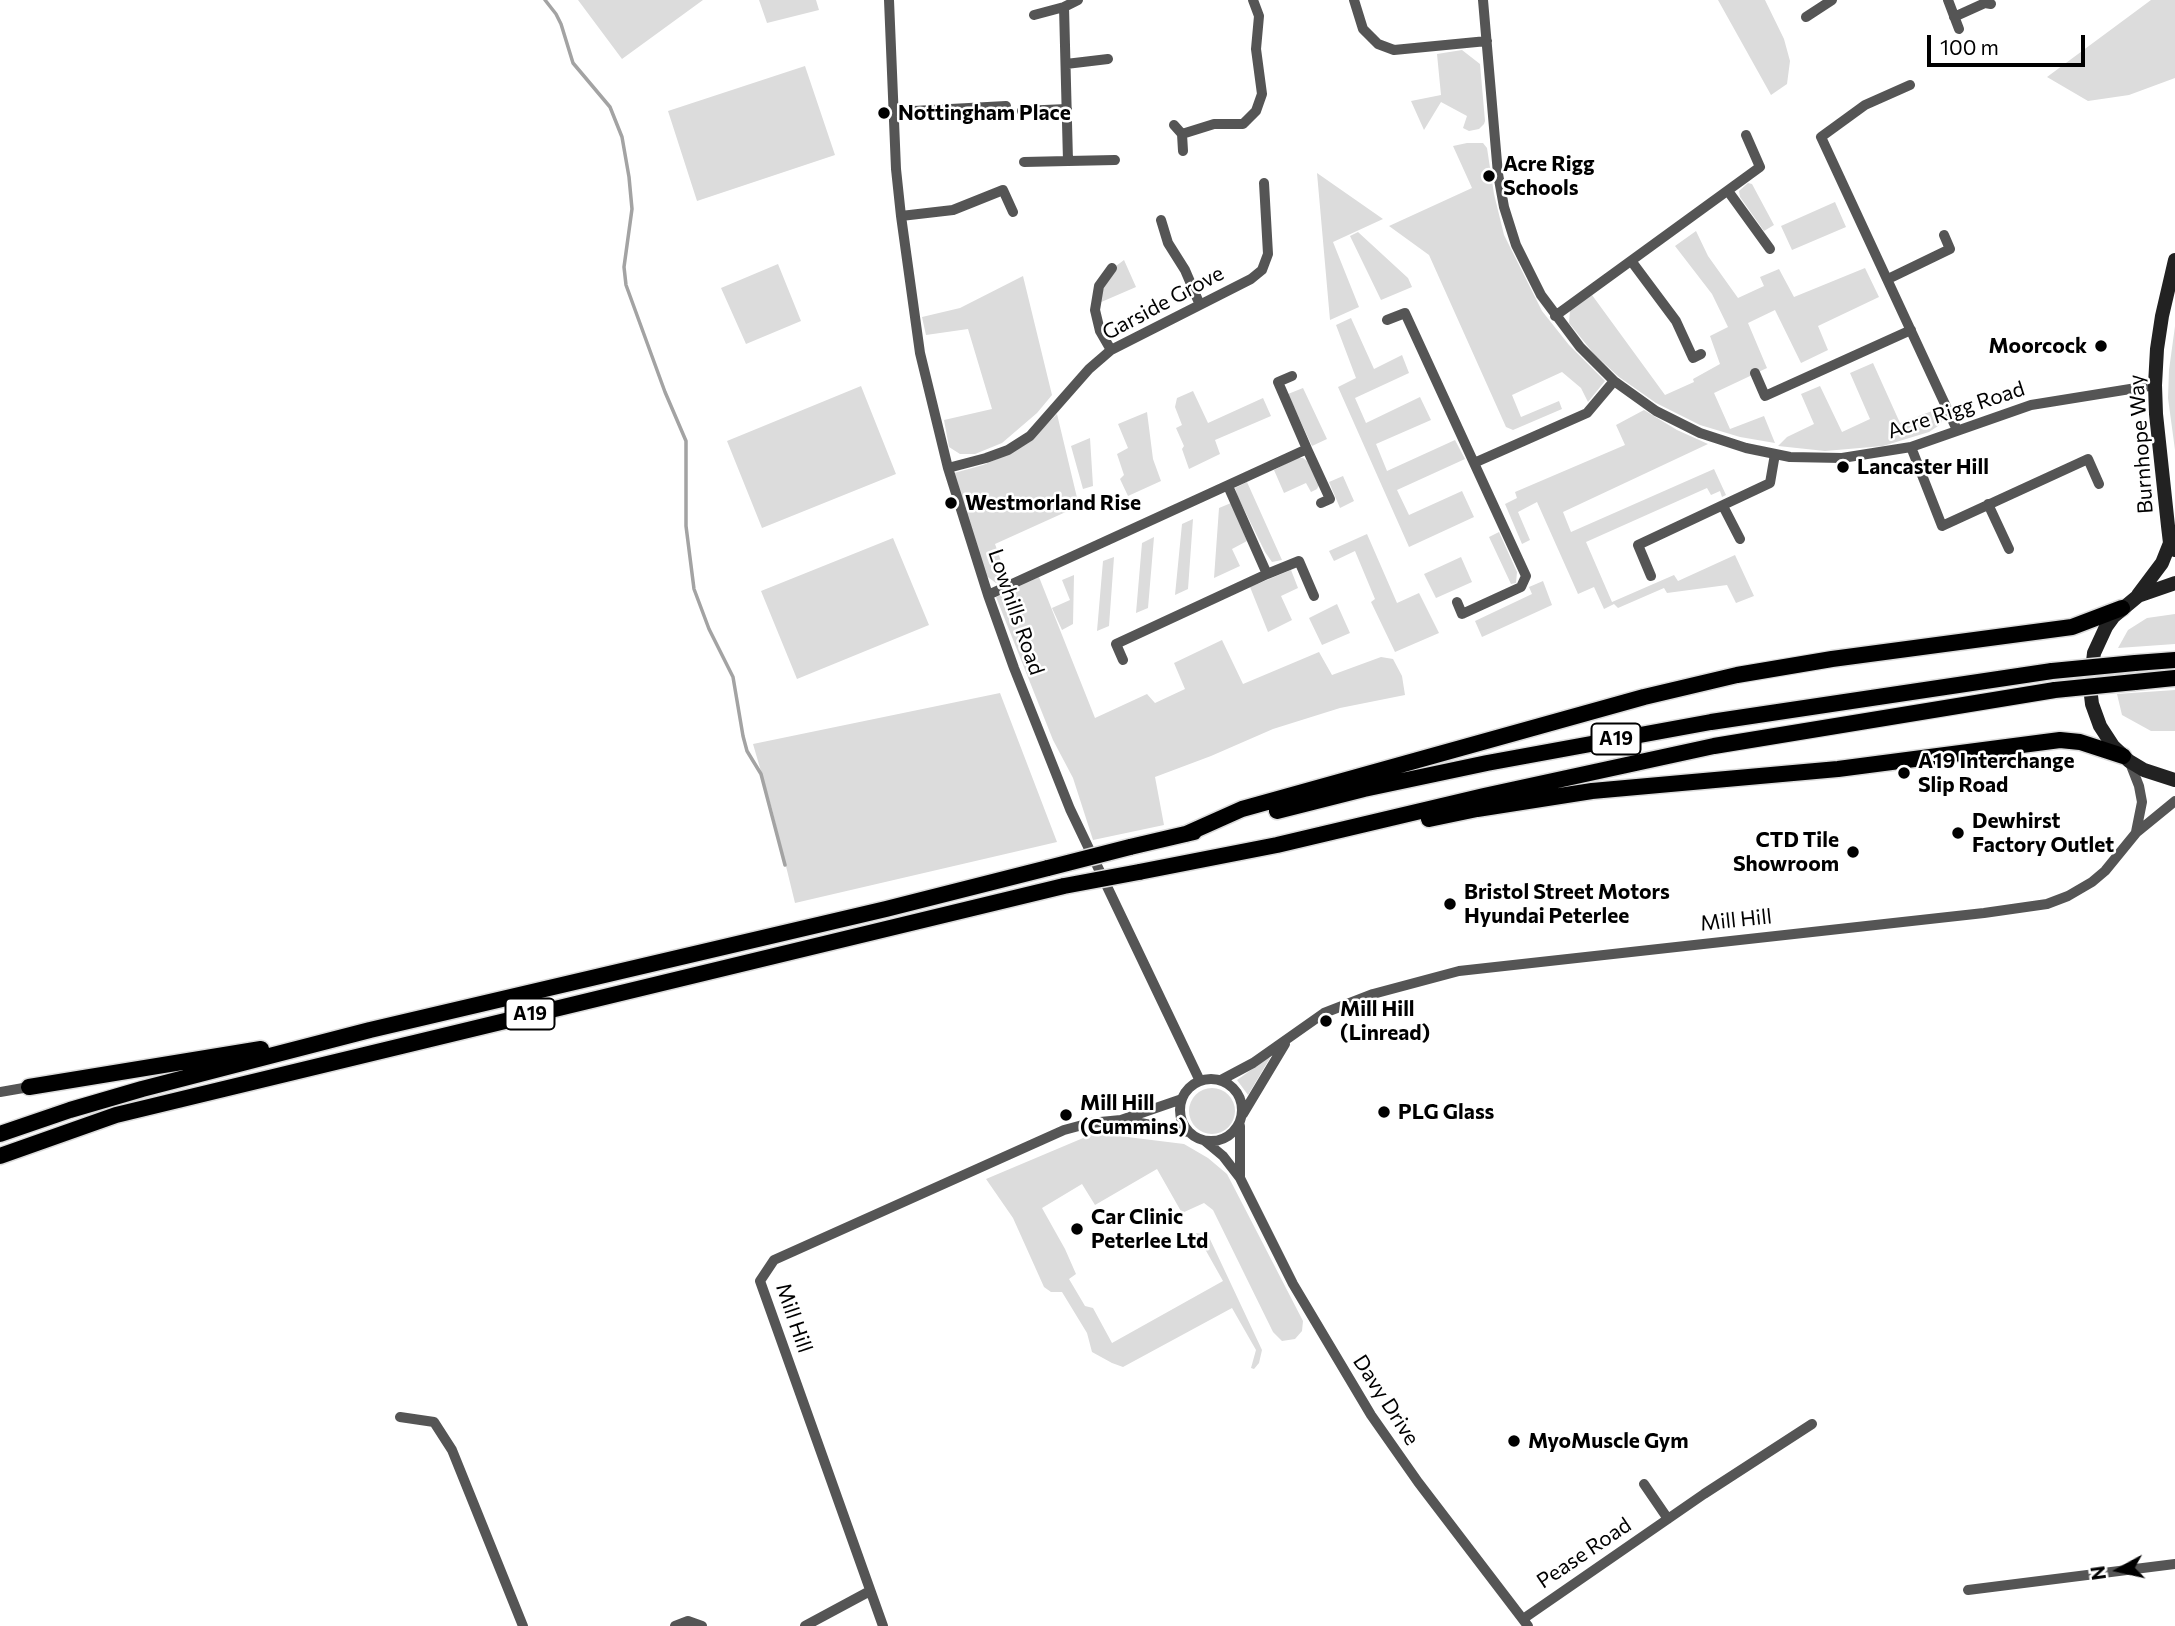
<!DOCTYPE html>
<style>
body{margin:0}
#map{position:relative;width:2175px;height:1626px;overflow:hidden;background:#fff;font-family:Commissioner,sans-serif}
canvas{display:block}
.north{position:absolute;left:2084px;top:1535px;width:70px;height:70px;-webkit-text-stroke:5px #fff;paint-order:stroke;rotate:262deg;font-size:19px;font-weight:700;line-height:28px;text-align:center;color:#000}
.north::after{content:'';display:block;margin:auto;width:24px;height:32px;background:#000;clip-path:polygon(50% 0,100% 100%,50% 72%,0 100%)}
.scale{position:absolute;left:1927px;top:35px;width:158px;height:32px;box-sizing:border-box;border:4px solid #000;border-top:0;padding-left:9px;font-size:21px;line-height:24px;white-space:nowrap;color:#000;-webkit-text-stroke:5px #fff;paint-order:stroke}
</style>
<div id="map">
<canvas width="2175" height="1626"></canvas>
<div class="north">N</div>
<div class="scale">100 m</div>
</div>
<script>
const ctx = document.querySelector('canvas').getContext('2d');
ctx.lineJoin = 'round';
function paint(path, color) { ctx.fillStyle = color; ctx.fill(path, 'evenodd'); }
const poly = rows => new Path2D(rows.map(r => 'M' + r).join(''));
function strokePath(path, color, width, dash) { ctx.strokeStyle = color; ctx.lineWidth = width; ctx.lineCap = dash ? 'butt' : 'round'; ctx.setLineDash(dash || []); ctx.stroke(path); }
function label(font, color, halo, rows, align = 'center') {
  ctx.font = font + ' Commissioner,sans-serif'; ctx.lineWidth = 5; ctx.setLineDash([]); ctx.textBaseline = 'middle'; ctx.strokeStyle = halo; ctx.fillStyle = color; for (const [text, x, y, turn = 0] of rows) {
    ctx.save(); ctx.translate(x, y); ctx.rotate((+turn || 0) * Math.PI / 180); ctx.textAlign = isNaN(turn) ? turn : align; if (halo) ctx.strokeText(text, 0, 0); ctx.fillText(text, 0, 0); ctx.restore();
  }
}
paint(poly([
 [578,0,703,0,622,59],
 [759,0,816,0,819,10,767,23],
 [1718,0,1765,0,1784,39,1790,61,1787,84,1771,95],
 [2151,0,2175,0,2175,78,2129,95,2088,101,2047,77],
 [1462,50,1480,64,1485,121,1484,124,1479,129,1469,131,1463,128,1467,116,1441,102,1424,130,1411,101,1441,95,1437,54],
 [805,66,835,155,697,201,668,111],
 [1467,143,1483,143,1487,148,1494,194,1504,235,1542,311,1569,345,1605,381,1588,402,1581,388,1562,372,1512,395,1521,417,1559,401,1562,409,1513,430,1506,427,1429,255,1389,226,1472,188,1453,146],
 [1317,173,1383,219,1333,242,1359,307,1330,320],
 [1748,183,1752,184,1774,225,1764,231,1740,197,1739,191],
 [1835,202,1846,227,1792,250,1781,226],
 [1696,231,1708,256,1738,298,1764,286,1760,277,1779,269,1794,297,1865,268,1879,297,1818,326,1828,350,1801,363,1775,310,1748,323,1767,368,1714,393,1730,429,1764,416,1775,443,1740,437,1700,425,1656,403,1619,377,1594,354,1569,323,1570,310,1592,295,1665,395,1694,382,1693,379,1720,364,1710,336,1728,327,1712,294,1675,246],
 [1358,232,1408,278,1412,287,1381,300,1350,236],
 [1124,260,1136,287,1099,303,1101,287,1116,266],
 [778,264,801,321,746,344,721,288],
 [1023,276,1052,395,1037,413,1002,443,975,454,960,454,949,447,944,420,992,409,968,329,926,335,922,317,960,308],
 [1351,318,1374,369,1402,355,1409,373,1355,398,1366,423,1420,397,1431,420,1376,444,1387,471,1455,440,1465,459,1397,490,1409,515,1462,491,1474,517,1409,547,1338,387,1356,378,1336,325],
 [2175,326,2175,450,2168,398,2169,370],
 [1873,363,1900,423,1940,408,1943,416,1941,424,1929,432,1883,446,1825,451,1778,446,1787,437,1814,424,1801,394,1820,386,1842,432,1870,419,1850,373],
 [861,386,896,474,762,528,727,441],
 [1303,388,1327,439,1312,446,1288,394],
 [1193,391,1208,423,1263,398,1271,416,1215,440,1220,454,1189,469,1182,449,1184,446,1176,428,1182,425,1175,407,1177,398],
 [1644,410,1677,430,1708,444,1563,512,1571,532,1714,469,1726,495,1722,497,1720,491,1711,495,1707,488,1586,542,1612,602,1674,575,1678,581,1735,555,1754,596,1736,603,1727,585,1667,593,1664,588,1618,608,1614,604,1604,609,1594,587,1578,594,1537,502,1518,512,1530,540,1522,544,1505,504,1517,498,1515,492,1625,445,1616,425],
 [1147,412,1153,459,1161,481,1128,496,1120,479,1124,475,1117,454,1128,448,1118,424],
 [1057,414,1079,506,995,544,1007,578,996,583,985,575,954,473,983,465,1009,454,1029,442],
 [1090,438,1093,486,1083,489,1071,446],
 [1297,458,1303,458,1307,461,1319,485,1317,489,1311,492,1306,483,1284,493,1274,470],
 [1343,476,1354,501,1340,508,1329,482],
 [1247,482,1282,560,1272,562,1265,552,1238,497,1235,488],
 [1231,503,1247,541,1232,549,1240,566,1214,578,1219,508],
 [1193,519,1188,589,1175,595,1182,524],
 [1499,532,1517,572,1516,583,1511,584,1489,537],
 [1367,534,1397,603,1419,593,1439,633,1395,652,1371,602,1375,599,1355,551,1334,561,1329,551],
 [1154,537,1148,608,1136,613,1142,543],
 [893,538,929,625,797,679,761,591],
 [1114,557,1109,626,1097,631,1103,561],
 [1461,557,1472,582,1436,598,1424,574],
 [1291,570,1298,588,1281,596,1292,620,1268,632,1250,587],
 [1074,575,1073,624,1062,630,1052,608,1070,600,1062,580],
 [1039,577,1095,718,1147,694,1155,703,1185,689,1174,663,1222,640,1243,684,1319,652,1332,675,1381,657,1393,659,1402,676,1405,695,1340,708,1273,729,1211,756,1155,777,1164,825,1093,840,1073,778,1053,740,996,597],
 [1543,581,1552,605,1482,637,1475,621,1532,594,1529,587],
 [1337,604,1350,633,1322,645,1309,618],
 [2175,614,2175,644,2118,648,2128,630,2147,618],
 [2175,690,2175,731,2151,731,2122,715,2117,694],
 [1000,693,1057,842,795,903,772,809,753,744],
 [1269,1057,1270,1058,1248,1095,1237,1080],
 '1189 1111a23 23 0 1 1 46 0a23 23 0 1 1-46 0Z',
 [1095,1133,1184,1144,1208,1158,1227,1174,1303,1321,1302,1331,1295,1339,1282,1341,1273,1332,1213,1210,1204,1203,1182,1213,1157,1169,1095,1205,1082,1184,1042,1208,1065,1249,1076,1274,1069,1279,1085,1306,1093,1308,1112,1343,1223,1281,1196,1233,1208,1235,1262,1350,1259,1363,1254,1369,1251,1368,1256,1350,1232,1308,1123,1367,1112,1363,1092,1352,1087,1333,1062,1292,1051,1292,1044,1287,1013,1218,986,1179]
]), '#dcdcdc');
strokePath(poly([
 [545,0,556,14,561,24,573,63,610,107,622,137,629,177,632,209,624,267,626,285,665,392,686,441,686,526,694,589,709,629,733,677,743,736,747,751,761,774,785,865]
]), '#a3a3a3', 3.5);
const trunk = poly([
 [2135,663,2175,660],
 [2135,682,2175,678],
 [1277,811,1364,789,1487,763,1711,722,2052,671],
 [1429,819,1477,809,1592,791,1838,769,2060,740,2080,742,2123,756],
 [1186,834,1242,809,1644,697,1737,675,1832,659,2072,627,2122,608],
 [1130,847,1194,832],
 [1139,872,1277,845,1484,796,1714,746,2055,690],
 [29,1087,261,1049],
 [0,1134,70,1110,142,1089,370,1030,886,909,1048,868],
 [0,1156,116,1115,1064,886]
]);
strokePath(trunk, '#dbdbdb', 19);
strokePath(poly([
 [889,0,896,169,901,216,920,353,948,468,988,595,1014,668,1070,809,1200,1081],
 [1354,0,1363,29,1378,44,1394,50,1487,41],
 [1483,0,1498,174,1504,207,1516,245,1541,295,1580,347,1614,381,1656,411,1700,433,1746,448,1790,457,1842,458,1911,447,2031,405,2155,385],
 [1948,0,1959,29],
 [1034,15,1064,7],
 [1806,17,1832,0],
 [1954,17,1985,3,1991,4],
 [1066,64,1108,59],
 [1910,85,1865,105,1821,137,1957,430],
 [1022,111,1067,109],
 [895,112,1006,106],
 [1174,125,1182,134,1214,124,1243,124,1256,111,1262,94,1256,49,1259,16,1253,0],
 [1182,134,1183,151],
 [1068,161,1115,160],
 [1024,162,1068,161,1064,7,1078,0],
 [1728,191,1770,249],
 [901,216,953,210,1003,190,1013,212],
 [1161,220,1168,243,1185,270,1200,305],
 [1632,262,1676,321,1693,358,1701,354],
 [1888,279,1950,249,1944,235],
 [1555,316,1760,167,1746,135],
 [1387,320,1405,313,1474,463,1587,413,1614,381],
 [1111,350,1100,331,1095,310,1099,286,1112,268],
 [1755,373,1765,396,1911,330],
 [1911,447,1942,526,2088,459,2099,484],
 [1307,449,1330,499,1321,503],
 [948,468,986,458,1008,450,1030,436,1089,369,1111,350,1251,279,1262,270,1268,254,1264,183],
 [1988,504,2009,549],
 [1723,506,1740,539],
 [1267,574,1299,561,1314,596],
 [1651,576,1638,545,1770,483,1775,454],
 [988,595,1307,449,1278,382,1292,376],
 [1457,602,1462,614,1521,587,1526,576,1474,463],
 [1123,660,1116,644,1267,574,1228,486],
 [2130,763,2139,786,2142,802,2136,832],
 '1180 1110a31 31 0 1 1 62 0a31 31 0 1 1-62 0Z',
 [1221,1080,1253,1063,1324,1013,1373,994,1459,971,1984,913,2047,904,2068,896,2092,882,2105,871,2136,833,2175,801],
 [0,1092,29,1087],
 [1243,1114,1285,1044],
 [1124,1120,1189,1132],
 [1240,1126,1240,1177],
 [1205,1141,1223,1156,1240,1178,1293,1284,1371,1415,1418,1482,1528,1626],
 [400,1417,434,1422,452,1450,523,1626],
 [1644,1484,1668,1519],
 [1968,1590,2175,1564],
 [1523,1619,1704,1494,1812,1424],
 [675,1626,688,1621,702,1626],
 [805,1626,870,1591],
 [883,1626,760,1281,774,1260,1064,1130,1090,1123,1121,1120,1182,1099]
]), '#555', 10);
strokePath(poly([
 [2175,260,2162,316,2157,349,2155,385,2156,414,2168,526,2170,543,2175,550],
 [2175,583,2138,596,2114,616,2106,627,2094,653,2090,687,2092,704,2100,726,2113,746,2129,761,2144,770,2175,780],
 [2138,595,2162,563,2170,543]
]), '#222', 14);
strokePath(trunk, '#000', 16);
const trunkBridge = poly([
 [2052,671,2135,663],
 [2055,690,2135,682],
 [1048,868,1130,847],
 [1064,886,1139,872]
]);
strokePath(trunkBridge, '#dbdbdb', 19, []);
strokePath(trunkBridge, '#000', 16);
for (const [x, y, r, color] of [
 [884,113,7,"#000"],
 [1489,176,7,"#000"],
 [2101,346,7,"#000"],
 [1843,467,7,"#000"],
 [951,503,7,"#000"],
 [1904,773,7,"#000"],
 [1958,833,7,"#000"],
 [1853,852,7,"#000"],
 [1450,904,7,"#000"],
 [1326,1021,7,"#000"],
 [1384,1112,7,"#000"],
 [1066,1115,7,"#000"],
 [1077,1229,7,"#000"],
 [1514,1441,7,"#000"]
]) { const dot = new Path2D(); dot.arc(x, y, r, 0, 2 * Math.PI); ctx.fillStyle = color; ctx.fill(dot); strokePath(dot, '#fff', 2.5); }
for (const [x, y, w] of [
 [1616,739,49],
 [530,1014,49]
]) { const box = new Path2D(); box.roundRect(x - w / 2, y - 15.5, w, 31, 5); ctx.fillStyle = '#fff'; ctx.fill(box); strokePath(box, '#000', 2); }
label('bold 19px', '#000', null, [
 ["A19",1616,739],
 ["A19",530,1014]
]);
label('bold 21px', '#000', '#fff', [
 ["Nottingham Place",898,113],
 ["Acre Rigg",1503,164],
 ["Schools",1503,188],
 ["Moorcock",2087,346,"right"],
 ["Lancaster Hill",1857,467],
 ["Westmorland Rise",965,503],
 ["A19 Interchange",1918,761],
 ["Slip Road",1918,785],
 ["Dewhirst",1972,821],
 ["Factory Outlet",1972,845],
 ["CTD Tile",1839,840,"right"],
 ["Showroom",1839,864,"right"],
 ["Bristol Street Motors",1464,892],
 ["Hyundai Peterlee",1464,916],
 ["Mill Hill",1340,1009],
 ["(Linread)",1340,1033],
 ["Mill Hill",1080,1103],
 ["(Cummins)",1080,1127],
 ["PLG Glass",1398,1112],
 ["Car Clinic",1091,1217],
 ["Peterlee Ltd",1091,1241],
 ["MyoMuscle Gym",1528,1441]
], 'left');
label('21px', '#000', '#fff', [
 ["Garside Grove",1163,303,-28],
 ["Acre Rigg Road",1956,410,-18],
 ["Burnhope Way",2141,444,-94],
 ["Lowhills Road",1016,612,71],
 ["Mill Hill",1736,920,-6],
 ["Mill Hill",794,1318,71],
 ["Davy Drive",1386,1400,57],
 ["Pease Road",1584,1553,-34]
]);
</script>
